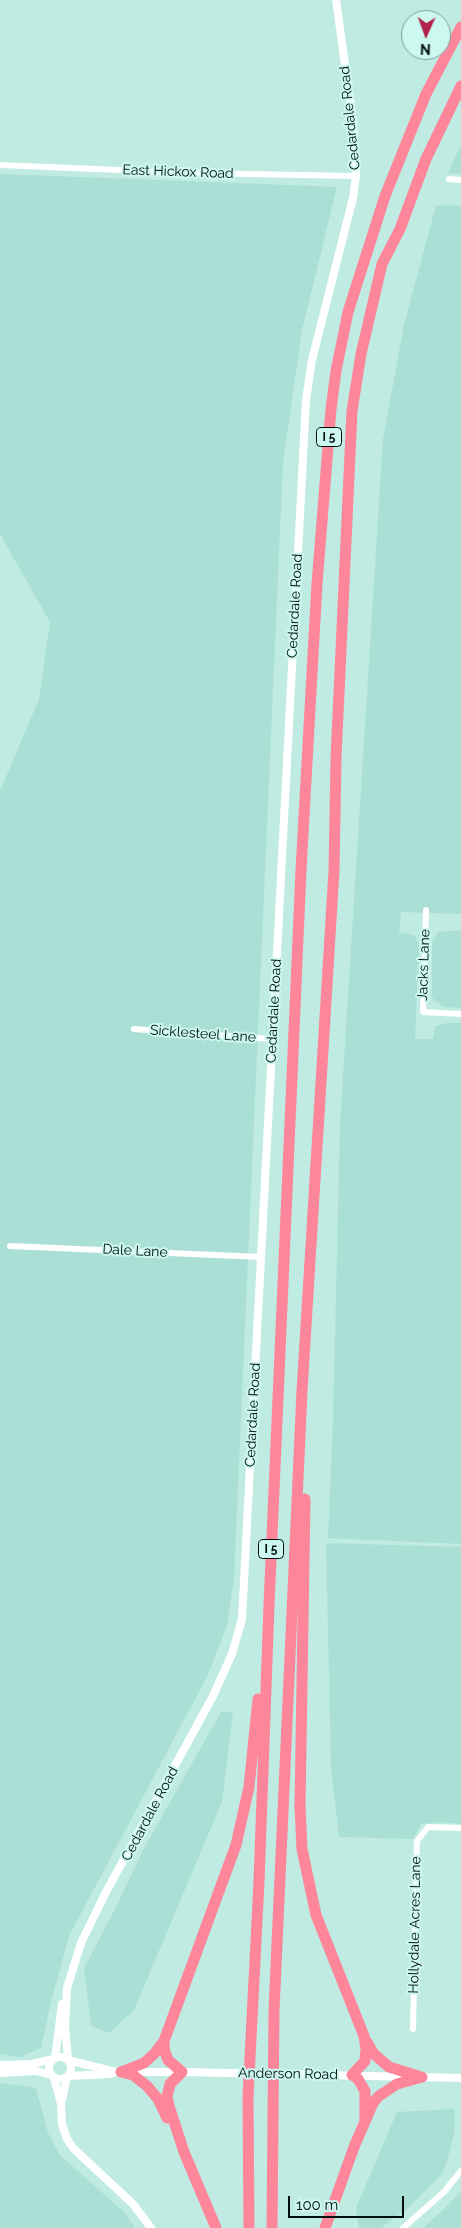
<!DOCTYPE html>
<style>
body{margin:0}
#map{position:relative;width:461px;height:2228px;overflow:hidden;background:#bfebe3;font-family:Raleway,sans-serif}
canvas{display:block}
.north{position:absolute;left:401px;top:10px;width:50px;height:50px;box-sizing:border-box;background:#ccf8f0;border:1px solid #7b9b95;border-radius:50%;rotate:182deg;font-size:14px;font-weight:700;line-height:20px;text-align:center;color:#020f0c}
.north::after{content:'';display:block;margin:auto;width:18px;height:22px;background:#b3224c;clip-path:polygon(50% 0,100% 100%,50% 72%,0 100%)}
.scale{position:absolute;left:288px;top:2196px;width:116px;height:22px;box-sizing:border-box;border:2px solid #020f0c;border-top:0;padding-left:6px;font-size:15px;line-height:18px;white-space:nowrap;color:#020f0c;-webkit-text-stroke:4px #ccf8f0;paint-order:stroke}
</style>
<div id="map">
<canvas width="461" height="2228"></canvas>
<div class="north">N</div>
<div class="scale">100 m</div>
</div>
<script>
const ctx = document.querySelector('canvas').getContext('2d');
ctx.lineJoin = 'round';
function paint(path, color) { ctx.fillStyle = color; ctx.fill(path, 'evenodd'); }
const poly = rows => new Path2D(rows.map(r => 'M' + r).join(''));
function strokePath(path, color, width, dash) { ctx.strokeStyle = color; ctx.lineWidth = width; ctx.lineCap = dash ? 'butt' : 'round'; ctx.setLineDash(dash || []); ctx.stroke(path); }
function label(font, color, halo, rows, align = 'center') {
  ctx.font = font + ' Raleway,sans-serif'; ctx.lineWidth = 4; ctx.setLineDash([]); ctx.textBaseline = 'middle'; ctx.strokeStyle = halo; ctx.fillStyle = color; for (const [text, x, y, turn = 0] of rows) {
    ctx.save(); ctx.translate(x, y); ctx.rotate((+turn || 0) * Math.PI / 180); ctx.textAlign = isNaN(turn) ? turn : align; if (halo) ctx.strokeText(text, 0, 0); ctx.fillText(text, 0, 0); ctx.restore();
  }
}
paint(poly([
 [461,145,461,174,448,173],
 [0,174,337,187,302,330,283,462,234,1578,227,1625,208,1675,69,1936,51,2002,41,2048,20,2057,0,2054,0,791,39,699,50,622,0,534],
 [436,205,461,206,461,914,401,912,399,933,414,935,419,945,415,1039,433,1039,435,1026,449,1023,461,1023,461,1544,328,1538,333,1422,340,1123,383,439,404,325],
 [461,930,461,1008,444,1007,432,998,432,943,438,932],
 [326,1543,461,1547,461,1824,440,1822,421,1824,413,1839,339,1837,331,1768],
 [221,1712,233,1712,222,1802,134,2010,109,2033,91,2026,84,1968,115,1909,144,1848],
 [0,2083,36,2088,48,2133,60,2155,125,2213,135,2228,0,2228],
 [455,2109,454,2134,446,2165,440,2176,408,2208,381,2228,359,2228,356,2208,397,2112],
 [461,2191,461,2228,423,2228,444,2209]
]), '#aadfd6');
strokePath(poly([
 [0,165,191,173,356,176],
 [449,179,461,180],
 [426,910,423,1012,461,1014],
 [134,1029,272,1039],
 [10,1246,261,1257],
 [413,2029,417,1841,428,1827,461,1828],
 [403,2228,444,2192,461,2171]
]), '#fff', 6);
strokePath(poly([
 '49 2068a11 11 0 1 1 22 0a11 11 0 1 1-22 0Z',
 [55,2058,62,2004],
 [68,2059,65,2027,67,1988,81,1943,106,1892,213,1696,232,1654,242,1619,306,400,312,360,353,198,356,176,353,121,336,0],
 [68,2060,116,2072],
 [0,2065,32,2064,53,2059],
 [0,2073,36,2071,51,2075],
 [69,2076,110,2074,116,2072,182,2072,461,2078],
 [54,2078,61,2104,62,2124,67,2139,74,2149,133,2204,151,2228],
 [62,2100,67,2077]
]), '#fff', 8);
strokePath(poly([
 [305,1499,300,1806,302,1849,316,1915,364,2036,366,2048,365,2061,352,2075,358,2079,365,2091,365,2120],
 [367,2042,374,2054,389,2067,418,2076],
 [121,2072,133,2075,147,2086,158,2099,167,2118],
 [121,2072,144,2063,154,2054,164,2041],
 [216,2228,184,2152,169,2106,167,2097,170,2084,182,2072,168,2060,164,2049,164,2041,236,1845,249,1787,258,1699],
 [249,2228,248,2097,259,1882,269,1605,301,870,317,584,331,409,336,371,348,312,385,196,426,94,461,27],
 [272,2228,274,2010,302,1391,334,871,336,758,352,411,361,354,382,264,400,229,426,159,461,86],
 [325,2228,354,2147,373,2103,379,2096,397,2084,422,2077]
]), '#fd869a', 11);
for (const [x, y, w] of [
 [329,437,25],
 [271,1549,25]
]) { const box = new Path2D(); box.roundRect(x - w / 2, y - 9.5, w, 19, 4); ctx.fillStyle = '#ccf8f0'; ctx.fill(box); strokePath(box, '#020f0c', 1); }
label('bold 12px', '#020f0c', null, [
 ["I 5",329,437],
 ["I 5",271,1549]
]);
label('14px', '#020f0c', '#ccf8f0', [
 ["Cedardale Road",350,118,-96],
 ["East Hickox Road",178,172,2],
 ["Cedardale Road",295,606,-87],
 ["Jacks Lane",424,965,-88],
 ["Cedardale Road",274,1011,-87],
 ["Sicklesteel Lane",203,1034,4],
 ["Dale Lane",135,1251,3],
 ["Cedardale Road",253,1415,-87],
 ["Cedardale Road",150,1814,-62],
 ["Hollydale Acres Lane",415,1925,-89],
 ["Anderson Road",288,2074,1]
]);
</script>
